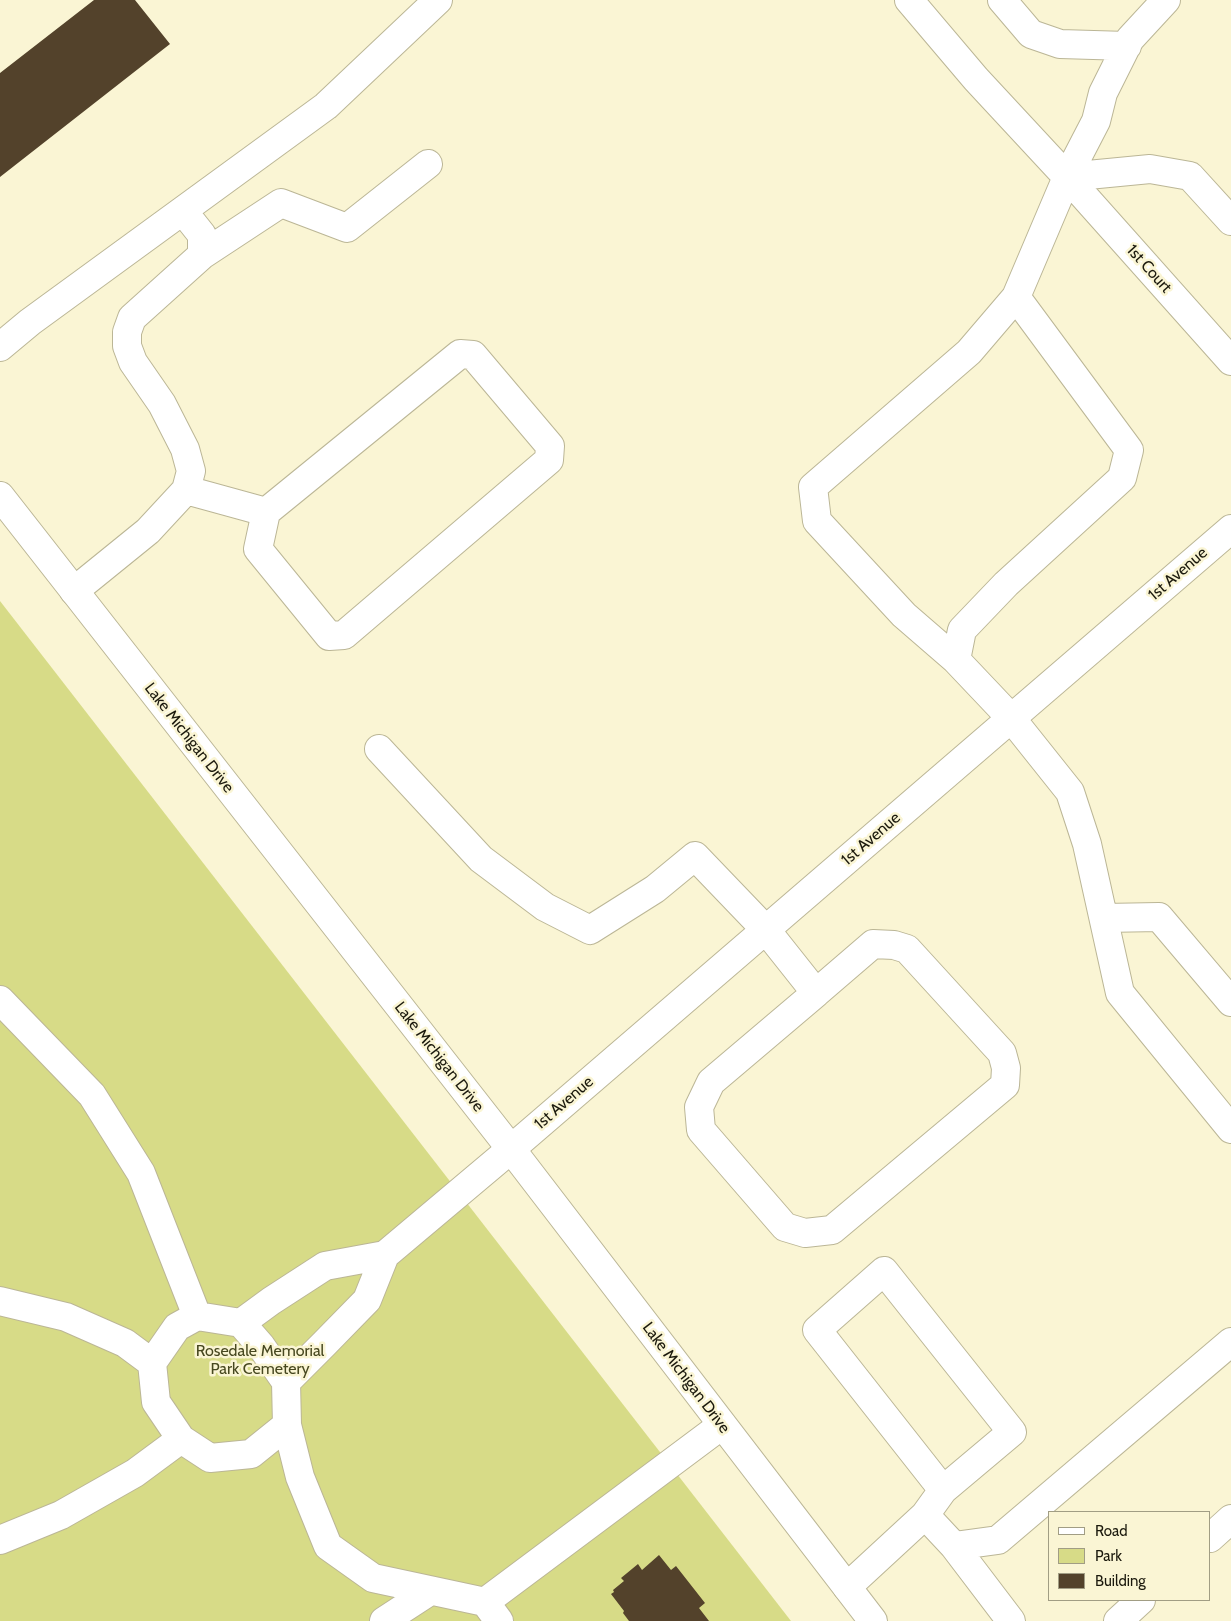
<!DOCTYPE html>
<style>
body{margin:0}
#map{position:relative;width:1231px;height:1621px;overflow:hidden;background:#faf5d4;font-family:Cabin,sans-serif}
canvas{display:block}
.legend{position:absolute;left:1048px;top:1511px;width:162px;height:90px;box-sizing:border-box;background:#faf5d4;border:1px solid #a19d84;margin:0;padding:6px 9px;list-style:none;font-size:15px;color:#1b190d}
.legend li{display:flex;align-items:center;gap:10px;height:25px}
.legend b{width:25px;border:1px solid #a19d84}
</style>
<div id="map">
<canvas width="1231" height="1621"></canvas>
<ul class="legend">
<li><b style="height:6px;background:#fff"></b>Road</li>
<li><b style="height:14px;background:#d7db87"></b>Park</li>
<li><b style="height:14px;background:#53422b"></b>Building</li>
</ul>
</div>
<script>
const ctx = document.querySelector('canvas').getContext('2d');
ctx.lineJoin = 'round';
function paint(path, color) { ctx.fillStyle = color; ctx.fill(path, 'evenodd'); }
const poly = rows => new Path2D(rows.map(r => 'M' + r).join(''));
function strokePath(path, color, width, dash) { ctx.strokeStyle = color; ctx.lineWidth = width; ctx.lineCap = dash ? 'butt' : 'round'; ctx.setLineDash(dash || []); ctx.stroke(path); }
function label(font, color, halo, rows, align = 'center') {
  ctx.font = font + ' Cabin,sans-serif'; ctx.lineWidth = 5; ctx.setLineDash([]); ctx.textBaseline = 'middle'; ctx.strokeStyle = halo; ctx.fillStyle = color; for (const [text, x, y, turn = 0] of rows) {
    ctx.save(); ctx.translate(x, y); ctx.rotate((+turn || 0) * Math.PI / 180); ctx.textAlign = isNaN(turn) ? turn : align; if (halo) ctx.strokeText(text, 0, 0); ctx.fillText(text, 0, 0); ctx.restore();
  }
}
paint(poly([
 [0,601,791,1621,0,1621]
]), '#d7db87');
paint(poly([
 [94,0,135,0,170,44,0,177,0,73],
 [659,1555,671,1570,676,1566,705,1603,699,1608,709,1621,629,1621,623,1613,624,1611,611,1594,614,1592,613,1590,624,1581,621,1578,638,1564,642,1570]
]), '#53422b');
const minor = poly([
 [909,0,976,79,1067,177,1231,361],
 [1002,0,1031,34,1060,44,1127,46],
 [1166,0,1130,39,1103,93,1096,121,1067,177,1016,297,969,352,813,487,817,521,904,615,956,660,1011,718,1070,792,1087,844,1120,993,1231,1129],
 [1067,177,1150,169,1190,176,1231,221],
 [202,255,281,203,347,228,428,164],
 [0,347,30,322,326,106,438,0],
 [186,490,266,512,460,354,473,355,550,446,549,460,344,635,329,636,258,549,266,512],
 [74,591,148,531,186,490,191,471,185,449,162,404,133,362,127,346,127,332,132,318,202,255,202,235,183,211],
 [956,660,962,630,1006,584,1122,478,1129,450,1016,297],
 [379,749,481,859,545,907,590,930,655,889,695,856,766,930,816,993,711,1082,699,1107,701,1130,785,1227,805,1233,832,1230,1005,1085,1006,1068,1002,1053,907,949,894,945,873,944,816,993],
 [1104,918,1159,917,1231,1002],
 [0,1000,92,1095,141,1173,197,1316,241,1323,261,1346,286,1382,287,1425,300,1477,328,1546,373,1578,485,1602,499,1621],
 [0,1301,66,1317,125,1343,152,1363],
 [197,1316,177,1327,152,1363,156,1402,181,1439,210,1458,251,1454,287,1425],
 [241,1323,271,1301,325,1266,385,1255],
 [286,1382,324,1344,367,1300,385,1255,511,1149,1231,529],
 [925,1515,943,1490,1012,1432,884,1271,817,1330,943,1490],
 [1210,1538,1231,1519],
 [0,1540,61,1515,135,1473,181,1439],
 [954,1546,1011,1621],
 [847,1587,925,1515,954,1546,998,1540,1231,1342],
 [485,1602,722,1425],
 [384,1621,430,1591],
 [1118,1621,1141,1600]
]);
const highway = poly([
 [0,496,511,1149,873,1621]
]);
strokePath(minor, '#bbb696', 30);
strokePath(highway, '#bbb696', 30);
strokePath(minor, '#fff', 28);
strokePath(highway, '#fff', 28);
label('16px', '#1b190d', '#faf5d4', [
 ["1st Court",1149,269,48],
 ["1st Avenue",1178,574,-41],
 ["Lake Michigan Drive",189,738,52],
 ["1st Avenue",871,839,-41],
 ["Lake Michigan Drive",439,1057,52],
 ["1st Avenue",564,1103,-41],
 ["Lake Michigan Drive",686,1378,53]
]);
label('16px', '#474820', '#faf5d4', [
 ["Rosedale Memorial",260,1351],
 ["Park Cemetery",260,1369]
]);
</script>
